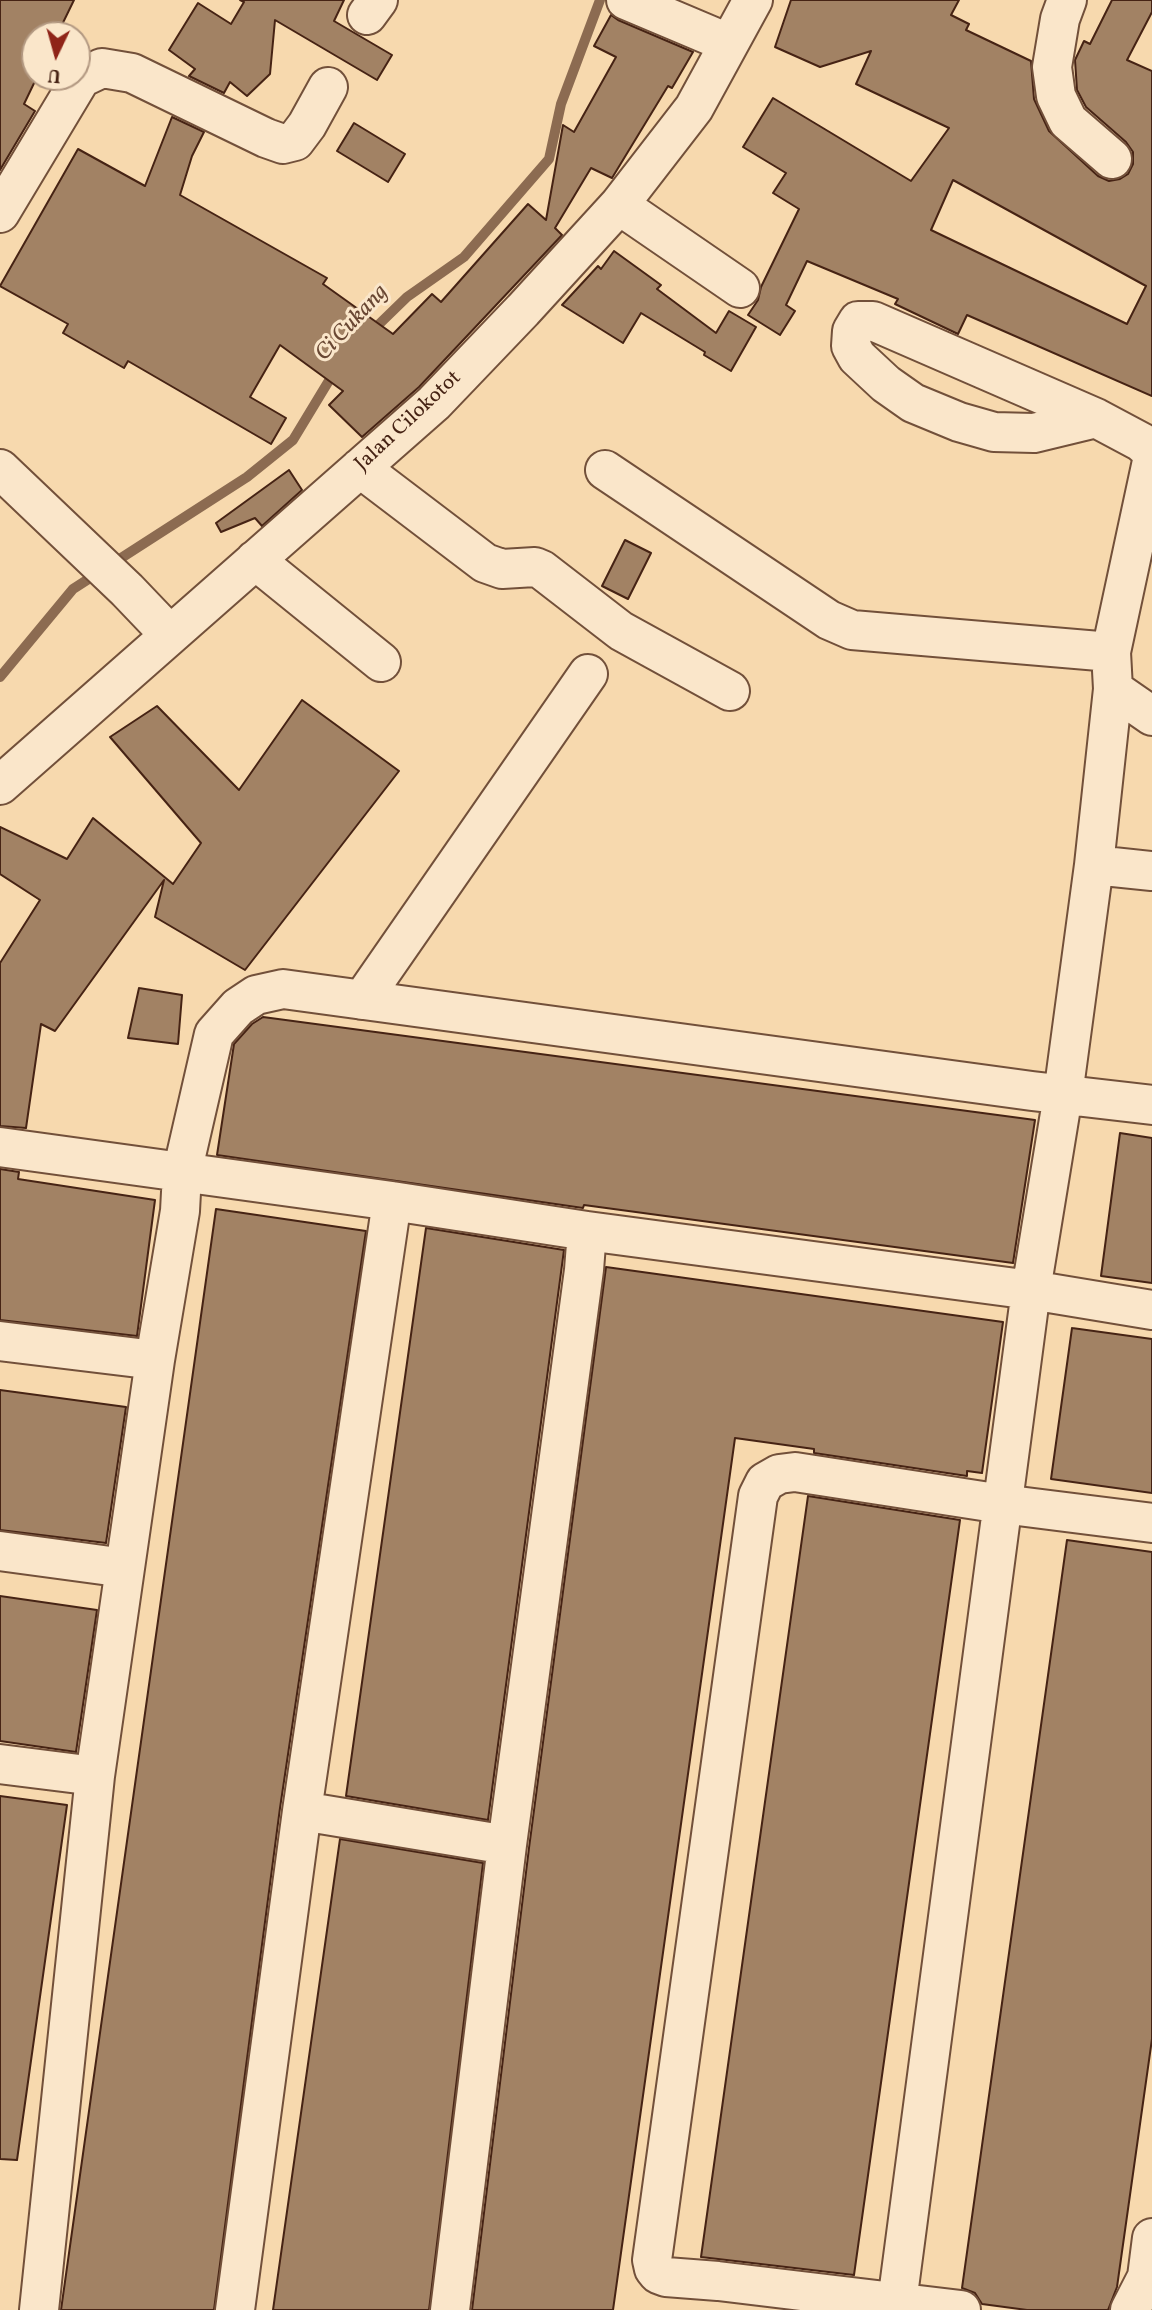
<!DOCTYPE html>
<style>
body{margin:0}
#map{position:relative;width:1152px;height:2310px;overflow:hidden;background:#f7d9ae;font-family:Vollkorn,serif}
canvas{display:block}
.north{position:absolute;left:21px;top:21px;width:70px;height:70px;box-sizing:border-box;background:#fae6ca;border:2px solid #b29881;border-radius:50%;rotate:185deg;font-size:19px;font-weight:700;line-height:28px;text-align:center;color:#462314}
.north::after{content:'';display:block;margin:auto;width:24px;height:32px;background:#8f2418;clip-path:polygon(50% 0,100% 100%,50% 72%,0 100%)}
</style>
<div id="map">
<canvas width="1152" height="2310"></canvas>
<div class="north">U</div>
</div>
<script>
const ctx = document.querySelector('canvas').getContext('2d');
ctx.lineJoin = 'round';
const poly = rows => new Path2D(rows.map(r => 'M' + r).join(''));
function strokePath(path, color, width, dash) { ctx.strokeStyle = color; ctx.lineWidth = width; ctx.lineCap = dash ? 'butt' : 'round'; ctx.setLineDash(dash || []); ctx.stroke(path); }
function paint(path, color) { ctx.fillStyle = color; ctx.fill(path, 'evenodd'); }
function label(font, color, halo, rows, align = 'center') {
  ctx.font = font + ' Vollkorn,serif'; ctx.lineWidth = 6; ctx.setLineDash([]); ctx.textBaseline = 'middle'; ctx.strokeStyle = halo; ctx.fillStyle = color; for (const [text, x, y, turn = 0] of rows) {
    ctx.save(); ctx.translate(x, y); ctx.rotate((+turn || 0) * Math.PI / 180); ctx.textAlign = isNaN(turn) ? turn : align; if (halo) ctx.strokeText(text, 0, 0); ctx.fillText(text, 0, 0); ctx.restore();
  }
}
strokePath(poly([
 [371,332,407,297,464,257,549,159,561,104,600,0],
 [0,677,73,589,247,477,293,440,336,369]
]), '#8c6b51', 10);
const building = poly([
 [0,0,74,0,57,35,35,35,35,77,37,77,24,104,35,111,0,170,0,0],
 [240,0,344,0,334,21,392,55,377,80,275,20,270,74,247,96,230,82,224,93,189,76,195,69,169,50,198,3,231,24,244,2,240,0],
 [791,0,959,0,951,15,969,24,966,30,1031,61,1034,99,1049,131,1098,176,1109,181,1120,179,1128,174,1133,164,1133,152,1126,142,1086,107,1077,90,1075,60,1084,41,1090,44,1112,0,1152,0,1152,12,1127,60,1152,71,1152,396,967,315,958,334,895,304,898,299,807,261,786,305,795,311,780,335,748,315,758,300,761,287,799,209,773,193,786,173,743,147,773,98,911,181,949,128,856,84,871,51,820,67,775,47,791,0],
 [953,180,1146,286,1127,324,931,230,953,180],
 [611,15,618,20,693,52,672,88,668,86,612,178,591,168,555,228,562,235,419,387,362,437,329,405,343,391,280,345,250,397,286,418,271,444,128,361,124,368,63,333,68,324,0,286,78,149,145,186,172,117,204,132,192,156,180,195,327,278,323,284,393,334,432,294,441,302,528,204,546,220,563,125,574,132,616,57,594,46,611,15],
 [354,123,405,154,388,182,337,151,354,123],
 [614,251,661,285,657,289,716,333,729,311,756,327,731,371,704,355,705,352,641,313,623,343,562,305,598,266,601,269,614,251],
 [289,470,302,490,262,526,255,518,221,532,216,523,289,470],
 [625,540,651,553,628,599,602,586,625,540],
 [302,700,399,771,245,970,155,917,164,880,55,1031,41,1024,26,1128,0,1126,0,963,40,900,0,874,0,827,67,859,93,818,173,884,201,843,110,737,157,706,239,790,302,700],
 [139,988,182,995,178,1044,128,1038,139,988],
 [263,1017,1035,1120,1013,1263,584,1205,583,1208,217,1155,234,1044,252,1024,263,1017],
 [1120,1133,1152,1138,1152,1283,1101,1276,1120,1133],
 [0,1169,19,1172,18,1179,155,1200,137,1336,0,1320,0,1169],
 [216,1209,366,1231,280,1808,214,2310,61,2310,216,1209],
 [426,1228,564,1250,488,1820,346,1796,426,1228],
 [606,1267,1003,1322,982,1473,967,1471,967,1476,814,1453,814,1449,735,1438,613,2310,472,2310,529,1848,606,1267],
 [1072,1328,1152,1339,1152,1493,1051,1479,1072,1328],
 [0,1390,126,1407,106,1543,0,1530,0,1390],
 [808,1496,960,1520,854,2275,701,2257,808,1496],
 [1067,1540,1152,1552,1152,2039,1117,2287,1108,2310,1027,2310,982,2304,975,2293,962,2288,1067,1540],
 [0,1596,97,1610,76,1752,0,1741,0,1596],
 [0,1796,67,1805,17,2160,0,2159,0,1796],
 [340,1839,483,1863,429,2310,273,2310,340,1839]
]);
paint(building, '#a28264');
strokePath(building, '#462314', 2);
const minor = poly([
 [626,0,728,43],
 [1067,0,1060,19,1052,67,1056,96,1068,121,1112,159],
 [367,15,378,0],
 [619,205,740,288],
 [0,213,81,78,102,68,132,73,266,138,283,144,295,141,307,125,328,87],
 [1096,418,1034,433,994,432,959,422,913,403,886,384,857,357,851,346,852,331,858,321,873,321,1096,418,1141,442,1150,450,1152,459],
 [360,468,485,563,502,569,535,567,542,570,621,631,730,691],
 [0,469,127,590,170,635],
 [605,470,829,620,852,630,1111,652],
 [255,560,381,662],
 [1113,689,1152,716],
 [0,785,434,403,523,310,619,205,694,108,753,0],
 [1094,865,1152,871],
 [362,1000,588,674],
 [0,1147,392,1201,587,1231,1031,1290,1152,1310],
 [0,1341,155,1360],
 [0,1551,125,1568],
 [0,1764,95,1776],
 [302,1811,507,1845],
 [39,2310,95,1776,155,1360,180,1211,182,1173,214,1034,238,1007,256,995,283,989,1032,1091,1152,1105],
 [235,2310,302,1811,392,1201],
 [450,2310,507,1845,584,1270,587,1231],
 [896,2310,1031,1290,1063,1095,1094,865,1113,689,1111,652,1152,461],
 [961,2310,718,2281,666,2277,658,2274,654,2269,652,2260,758,1496,765,1482,779,1474,795,1472,1002,1504,1152,1523],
 [1130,2310,1147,2277,1152,2238]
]);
strokePath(minor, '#72503a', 42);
strokePath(minor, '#fae6ca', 38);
label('21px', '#462314', '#fae6ca', [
 ["Jalan Cilokotot",409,422,-43]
]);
label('italic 23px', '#694733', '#fae6ca', [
 ["Ci Cukang",353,324,-47]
]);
</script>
